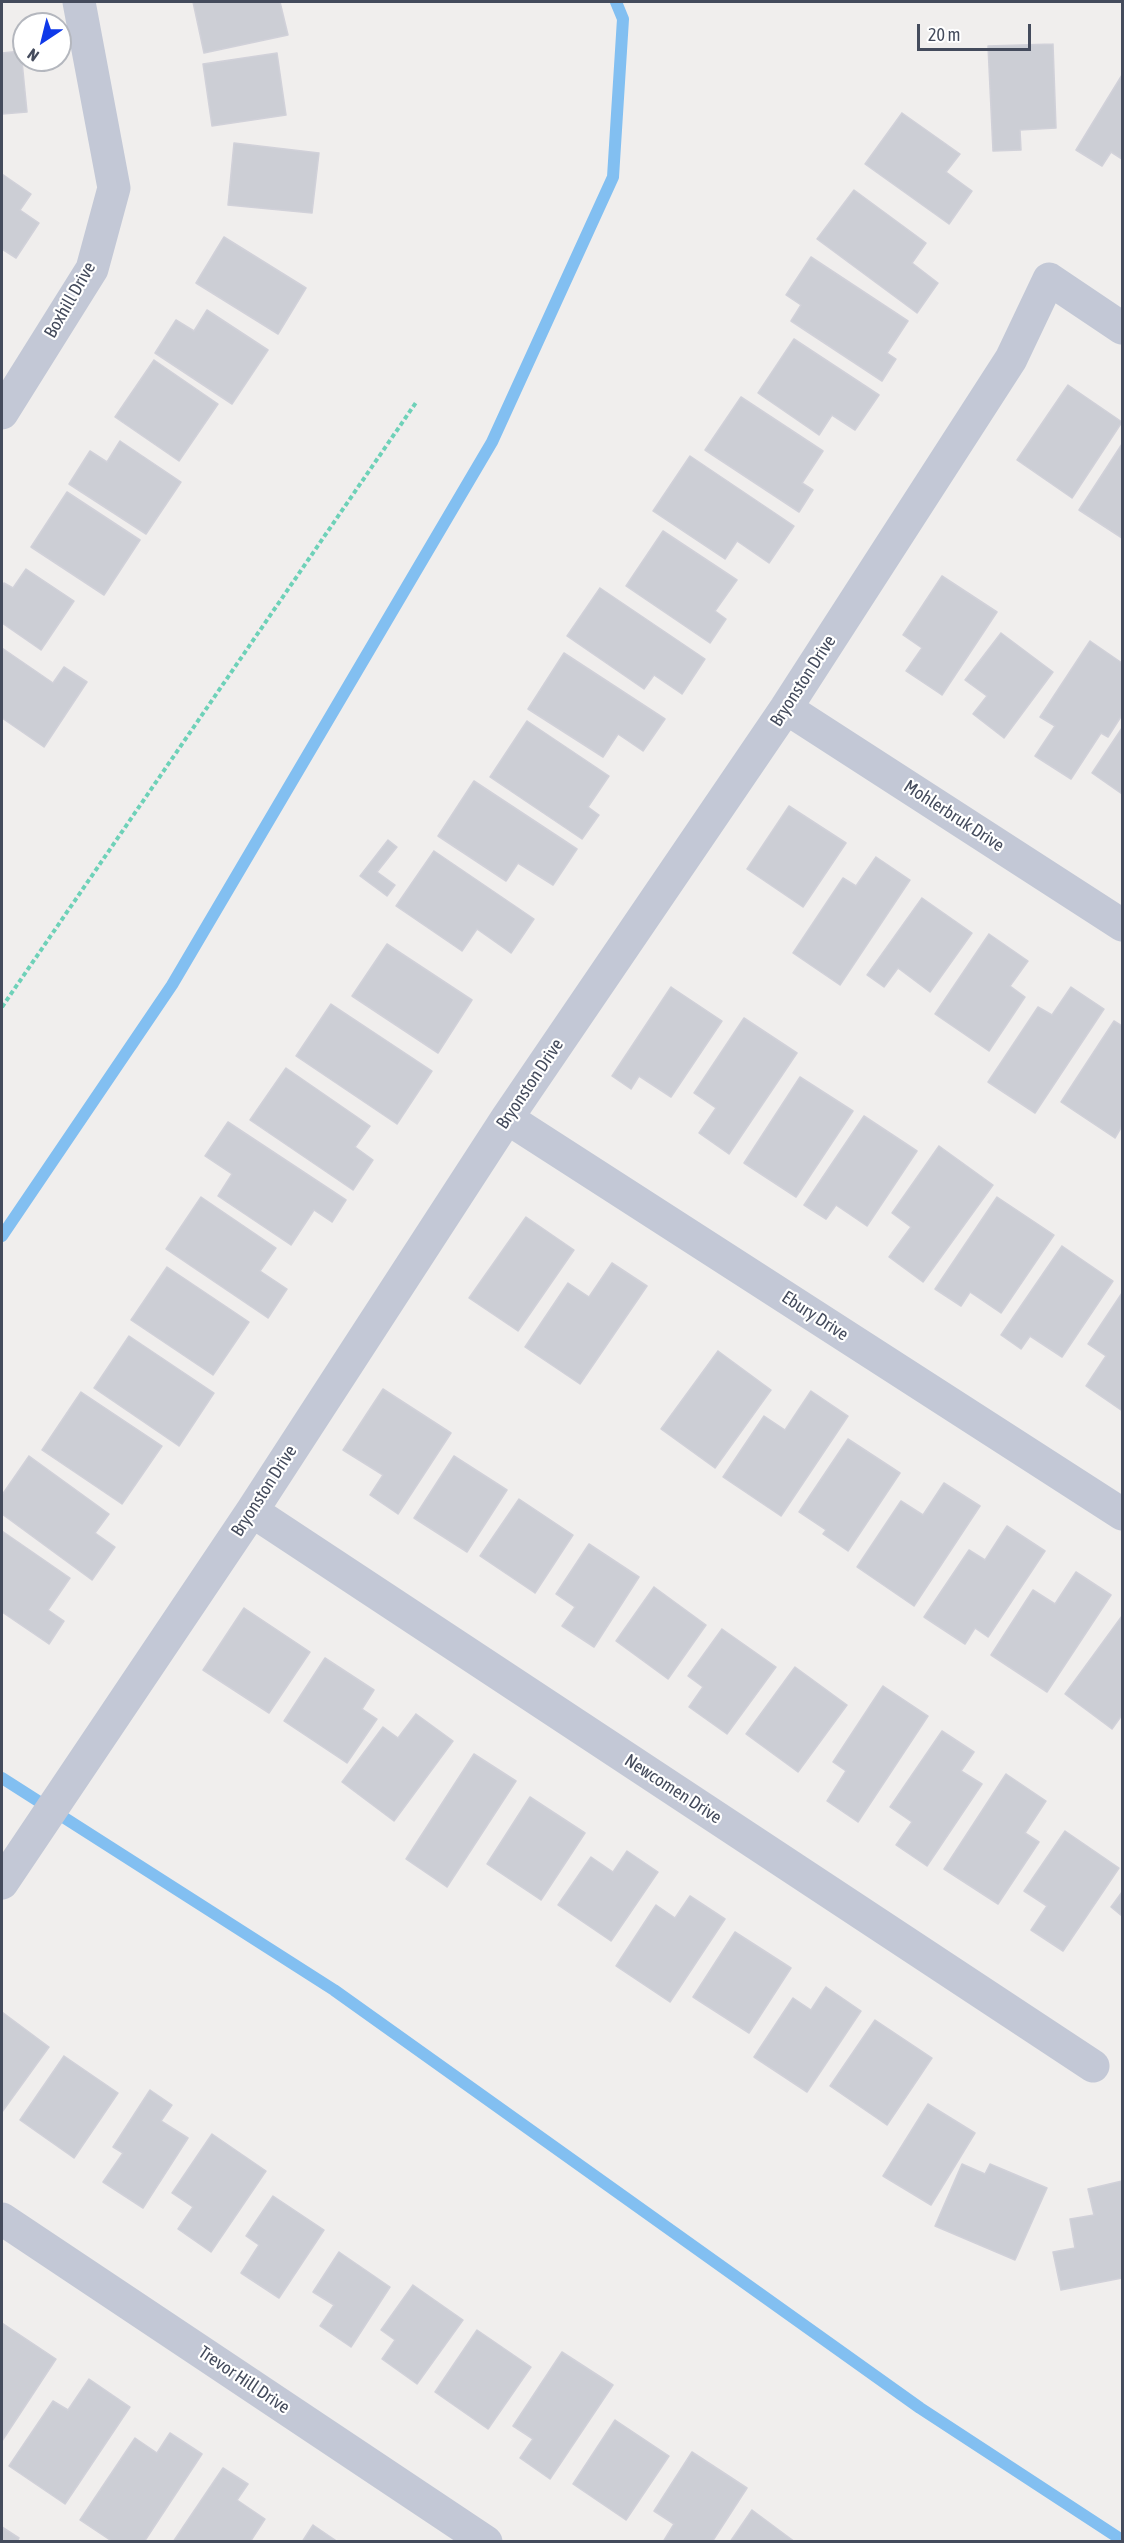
<!DOCTYPE html>
<style>
body{margin:0}
#map{position:relative;width:1124px;height:2543px;overflow:hidden;background:#f0eeed;font-family:"Asap Condensed",sans-serif}
canvas{display:block}
.frame{position:absolute;inset:0;border:3px solid #444b5c;pointer-events:none}
.north{position:absolute;left:12px;top:12px;width:60px;height:60px;box-sizing:border-box;background:#fff;border:2px solid #b4b7be;border-radius:50%;rotate:215deg;font-size:16px;font-weight:700;line-height:24px;text-align:center;color:#444b5c}
.north::after{content:'';display:block;margin:auto;width:21px;height:27px;background:#0f39e9;clip-path:polygon(50% 0,100% 100%,50% 72%,0 100%)}
.scale{position:absolute;left:917px;top:24px;width:114px;height:27px;box-sizing:border-box;border:3px solid #444b5c;border-top:0;padding-left:8px;font-size:18px;line-height:21px;white-space:nowrap;color:#444b5c;-webkit-text-stroke:4px #fff;paint-order:stroke}
</style>
<div id="map">
<canvas width="1124" height="2543"></canvas>
<div class="frame"></div>
<div class="north">N</div>
<div class="scale">20 m</div>
</div>
<script>
const ctx = document.querySelector('canvas').getContext('2d');
ctx.lineJoin = 'round';
const poly = rows => new Path2D(rows.map(r => 'M' + r).join(''));
function strokePath(path, color, width, dash) { ctx.strokeStyle = color; ctx.lineWidth = width; ctx.lineCap = dash ? 'butt' : 'round'; ctx.setLineDash(dash || []); ctx.stroke(path); }
function paint(path, color) { ctx.fillStyle = color; ctx.fill(path, 'evenodd'); }
function label(font, color, halo, rows, align = 'center') {
  ctx.font = font + ' "Asap Condensed",sans-serif'; ctx.lineWidth = 4.5; ctx.setLineDash([]); ctx.textBaseline = 'middle'; ctx.strokeStyle = halo; ctx.fillStyle = color; for (const [text, x, y, turn = 0] of rows) {
    ctx.save(); ctx.translate(x, y); ctx.rotate((+turn || 0) * Math.PI / 180); ctx.textAlign = isNaN(turn) ? turn : align; if (halo) ctx.strokeText(text, 0, 0); ctx.fillText(text, 0, 0); ctx.restore();
  }
}
strokePath(poly([
 [2,1236,172,985,492,442,613,177,623,19,616,2],
 [2,1778,334,1990,920,2408,1122,2540]
]), '#82bff1', 12);
const building = poly([
 [193,2,280,2,288,35,204,53,193,2],
 [1053,44,1056,128,1020,130,1021,150,993,151,988,46,1053,44],
 [21,51,27,112,2,114,2,53,21,51],
 [277,53,286,115,212,126,203,64,277,53],
 [1122,75,1122,159,1111,152,1102,166,1076,150,1122,75],
 [902,113,960,154,946,172,972,191,949,224,865,164,902,113],
 [234,143,319,153,312,213,228,205,234,143],
 [2,174,31,194,20,210,39,223,16,258,2,249,2,174],
 [854,190,926,243,912,263,938,283,917,313,817,239,854,190],
 [224,237,306,288,278,334,196,283,224,237],
 [811,257,908,321,887,353,896,359,882,381,791,321,801,305,786,295,811,257],
 [207,310,268,350,232,404,155,353,176,320,194,331,207,310],
 [794,339,879,395,855,430,832,415,819,435,758,393,794,339],
 [154,360,218,404,179,461,115,417,154,360],
 [1068,385,1122,422,1072,498,1017,460,1068,385],
 [741,397,823,451,802,483,813,490,799,512,705,450,741,397],
 [120,441,181,482,146,534,69,484,90,451,107,462,120,441],
 [1122,444,1122,538,1079,510,1122,444],
 [690,456,794,526,769,563,737,541,725,559,653,511,690,456],
 [67,492,140,540,104,595,31,547,67,492],
 [663,531,737,580,715,611,726,619,710,643,626,586,663,531],
 [26,569,74,601,41,650,2,623,2,586,4,583,13,588,26,569],
 [942,576,997,612,942,695,906,671,922,648,903,635,942,576],
 [600,588,705,659,682,694,654,675,644,689,567,636,600,588],
 [1001,633,1053,672,1004,738,973,714,987,696,965,680,1001,633],
 [1090,641,1122,663,1122,715,1108,737,1101,733,1071,779,1035,756,1055,726,1040,717,1090,641],
 [2,648,53,683,64,667,87,682,44,747,2,718,2,648],
 [564,653,665,719,643,751,618,734,603,757,528,709,564,653],
 [527,721,609,776,588,807,599,815,582,839,490,777,527,721],
 [1122,728,1122,794,1092,773,1122,728],
 [474,781,577,849,553,885,518,863,506,881,438,836,474,781],
 [789,806,846,843,803,907,747,869,789,806],
 [388,840,397,847,377,872,395,885,387,896,360,876,388,840],
 [434,851,534,919,511,953,477,929,462,951,396,906,434,851],
 [876,857,910,880,840,985,793,953,843,878,856,886,876,857],
 [922,898,972,933,930,992,898,968,884,987,867,975,922,898],
 [989,934,1028,961,1010,986,1025,997,989,1051,935,1014,989,934],
 [387,944,472,1000,438,1053,352,996,387,944],
 [671,987,722,1021,671,1097,639,1076,631,1089,612,1076,671,987],
 [1071,987,1104,1009,1035,1113,988,1082,1038,1007,1052,1015,1071,987],
 [331,1004,432,1071,397,1124,296,1056,331,1004],
 [744,1018,797,1053,729,1154,699,1133,716,1108,694,1093,744,1018],
 [1114,1021,1122,1026,1122,1126,1115,1138,1061,1102,1114,1021],
 [286,1068,370,1126,355,1147,373,1160,353,1190,250,1120,286,1068],
 [800,1077,853,1111,796,1197,744,1163,800,1077],
 [864,1116,917,1151,867,1226,836,1205,826,1219,804,1205,864,1116],
 [228,1122,346,1200,332,1222,314,1210,291,1245,218,1196,232,1174,205,1156,228,1122],
 [939,1146,993,1185,923,1282,889,1257,911,1227,892,1213,939,1146],
 [201,1197,276,1248,260,1271,287,1289,268,1318,166,1249,201,1197],
 [997,1197,1054,1235,1001,1313,970,1292,961,1306,935,1289,997,1197],
 [526,1217,574,1250,518,1331,469,1298,526,1217],
 [1062,1246,1113,1281,1062,1357,1030,1336,1021,1349,1001,1335,1062,1246],
 [612,1263,647,1286,580,1384,525,1347,568,1283,589,1297,612,1263],
 [167,1267,249,1322,213,1375,131,1320,167,1267],
 [1122,1293,1122,1409,1121,1410,1086,1386,1106,1356,1088,1344,1122,1293],
 [129,1336,214,1393,179,1446,94,1388,129,1336],
 [718,1351,771,1390,715,1468,661,1429,718,1351],
 [383,1389,451,1433,398,1514,370,1495,383,1475,343,1450,383,1389],
 [811,1391,848,1416,781,1516,723,1477,764,1416,785,1430,811,1391],
 [81,1392,162,1446,122,1504,42,1450,81,1392],
 [848,1439,900,1473,848,1551,823,1534,826,1530,799,1512,848,1439],
 [29,1456,109,1514,95,1533,115,1547,92,1580,2,1514,2,1495,29,1456],
 [454,1456,507,1490,467,1552,414,1518,454,1456],
 [944,1483,980,1506,914,1606,857,1567,901,1501,923,1515,944,1483],
 [519,1499,573,1535,535,1593,480,1556,519,1499],
 [1007,1526,1045,1551,988,1637,975,1628,965,1644,924,1617,969,1550,985,1560,1007,1526],
 [2,1531,70,1578,48,1610,64,1621,49,1644,2,1612,2,1531],
 [589,1544,639,1577,594,1647,562,1626,575,1607,556,1594,589,1544],
 [1076,1572,1111,1595,1047,1692,991,1655,1033,1590,1055,1604,1076,1572],
 [654,1587,706,1625,668,1679,616,1641,654,1587],
 [244,1608,310,1652,269,1713,203,1670,244,1608],
 [1122,1616,1122,1715,1112,1729,1065,1694,1122,1616],
 [722,1629,776,1667,727,1734,689,1707,703,1687,688,1676,722,1629],
 [325,1658,374,1690,362,1709,377,1719,347,1763,284,1721,325,1658],
 [795,1667,847,1705,798,1772,746,1734,795,1667],
 [883,1686,928,1716,858,1822,827,1801,846,1771,833,1762,883,1686],
 [416,1714,453,1741,394,1821,342,1782,383,1727,398,1738,416,1714],
 [942,1731,974,1752,961,1771,982,1784,927,1866,896,1845,912,1822,890,1807,942,1731],
 [474,1754,516,1781,447,1887,406,1859,474,1754],
 [1006,1774,1046,1801,1025,1833,1039,1842,998,1904,944,1869,1006,1774],
 [530,1797,585,1833,541,1900,487,1864,530,1797],
 [1065,1831,1119,1868,1063,1951,1031,1930,1047,1906,1024,1891,1065,1831],
 [627,1851,658,1872,611,1941,558,1905,591,1857,613,1872,627,1851],
 [1122,1892,1122,1916,1111,1907,1122,1892],
 [690,1896,725,1919,670,2002,616,1966,656,1905,675,1918,690,1896],
 [735,1932,791,1968,749,2033,693,1997,735,1932],
 [826,1987,861,2011,807,2092,754,2057,793,1998,811,2010,826,1987],
 [2,2012,49,2047,2,2112,2,2012],
 [875,2020,932,2058,887,2125,830,2086,875,2020],
 [64,2056,118,2093,74,2158,20,2120,64,2056],
 [150,2090,172,2105,161,2121,188,2138,143,2208,103,2182,123,2153,113,2147,150,2090],
 [928,2104,975,2133,931,2205,883,2176,928,2104],
 [212,2134,266,2171,211,2252,178,2229,193,2207,172,2193,212,2134],
 [962,2164,985,2174,990,2164,1047,2188,1015,2260,935,2226,962,2164],
 [1122,2181,1122,2278,1061,2290,1053,2252,1075,2248,1070,2219,1094,2215,1088,2189,1122,2181],
 [273,2196,324,2230,279,2298,241,2273,259,2245,246,2236,273,2196],
 [339,2252,390,2287,351,2347,320,2326,334,2305,313,2292,339,2252],
 [413,2285,463,2320,417,2384,382,2359,395,2340,381,2330,413,2285],
 [2,2323,56,2359,2,2441,2,2323],
 [477,2330,531,2367,488,2429,435,2392,477,2330],
 [562,2352,613,2385,550,2479,520,2458,533,2439,513,2426,562,2352],
 [89,2379,130,2407,65,2504,9,2466,53,2401,68,2410,89,2379],
 [615,2420,669,2456,626,2520,573,2484,615,2420],
 [170,2433,202,2454,144,2542,113,2542,80,2520,135,2438,157,2453,170,2433],
 [692,2452,747,2488,712,2542,663,2542,674,2524,654,2511,692,2452],
 [223,2468,248,2484,237,2500,265,2519,250,2542,173,2542,223,2468],
 [752,2510,795,2542,730,2542,752,2510],
 [313,2525,338,2542,302,2542,313,2525],
 [2,2527,19,2538,17,2542,2,2542,2,2527]
]);
paint(building, '#ccced5');
strokePath(building, '#d1d1d9', 1.5);
strokePath(poly([
 [2,1007,417,401]
]), '#6ed1b8', 4, [4.5, 3]);
strokePath(poly([
 [2,413,92,269,114,188,79,2],
 [786,708,1122,925],
 [507,1118,1122,1514],
 [252,1511,1093,2066],
 [2,1883,252,1511,507,1118,786,708,1011,359,1049,279,1122,328],
 [2,2219,486,2542]
]), '#c3c8d6', 33);
label('18px', '#444b5c', '#fff', [
 ["Boxhill Drive",70,300,-60],
 ["Bryonston Drive",803,681,-57],
 ["Mohlerbruk Drive",954,816,33],
 ["Bryonston Drive",530,1084,-56],
 ["Ebury Drive",815,1316,33],
 ["Bryonston Drive",264,1491,-57],
 ["Newcomen Drive",673,1789,33],
 ["Trevor Hill Drive",244,2380,34]
]);
</script>
